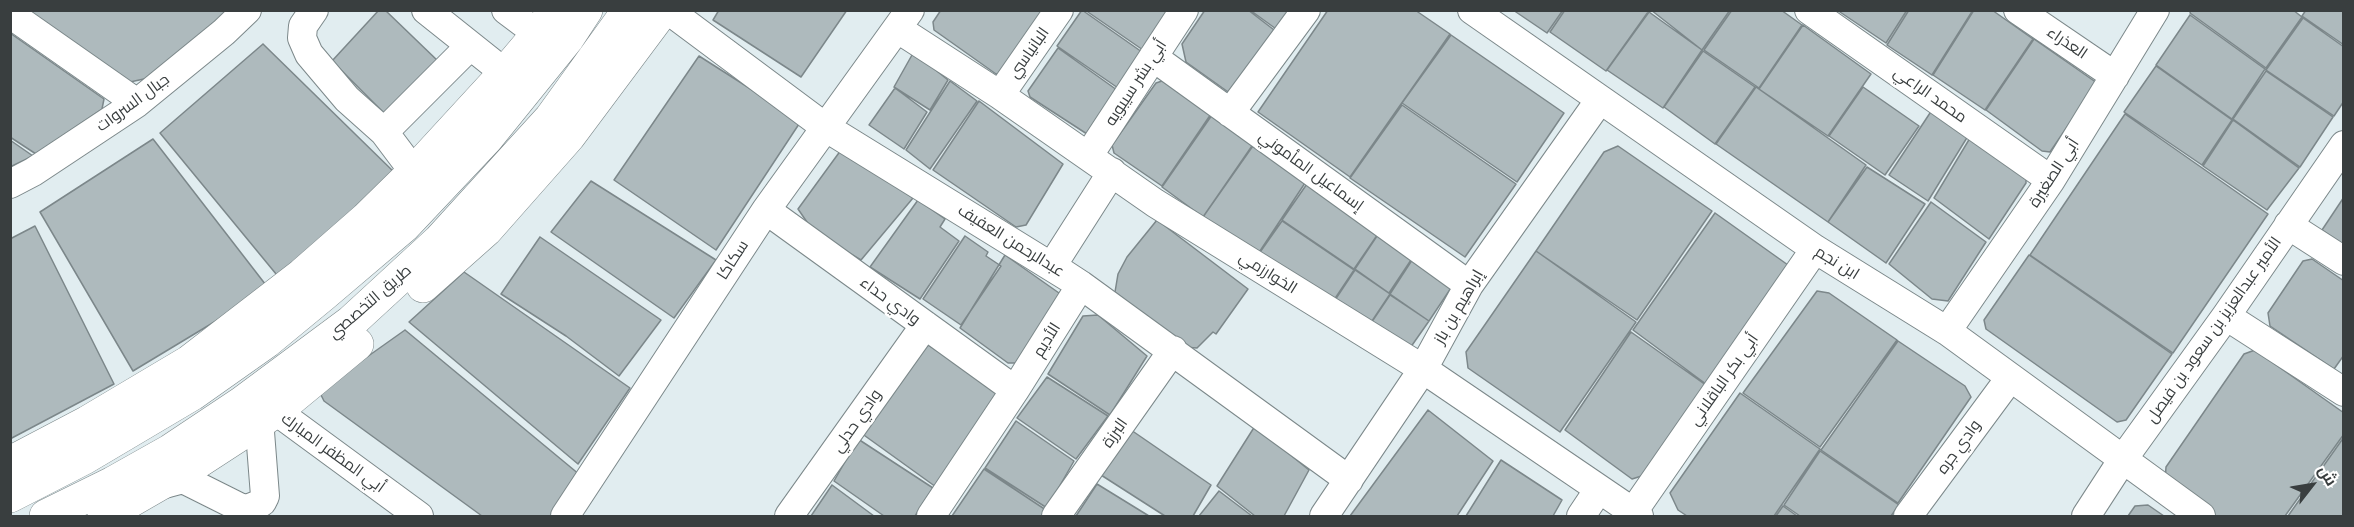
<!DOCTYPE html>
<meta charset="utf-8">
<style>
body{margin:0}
#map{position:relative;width:2354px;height:527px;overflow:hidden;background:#e1edf0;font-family:Montserrat,Cairo,sans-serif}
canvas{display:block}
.frame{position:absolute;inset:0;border:12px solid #393e3f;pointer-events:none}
.north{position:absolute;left:2282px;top:455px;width:60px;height:60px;-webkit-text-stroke:4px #fff;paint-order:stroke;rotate:59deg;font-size:16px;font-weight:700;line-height:24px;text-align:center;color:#393e3f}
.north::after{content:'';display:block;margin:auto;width:21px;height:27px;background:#393e3f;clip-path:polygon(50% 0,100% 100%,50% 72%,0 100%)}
</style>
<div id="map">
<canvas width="2354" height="527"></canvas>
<div class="frame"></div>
<div class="north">ش</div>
</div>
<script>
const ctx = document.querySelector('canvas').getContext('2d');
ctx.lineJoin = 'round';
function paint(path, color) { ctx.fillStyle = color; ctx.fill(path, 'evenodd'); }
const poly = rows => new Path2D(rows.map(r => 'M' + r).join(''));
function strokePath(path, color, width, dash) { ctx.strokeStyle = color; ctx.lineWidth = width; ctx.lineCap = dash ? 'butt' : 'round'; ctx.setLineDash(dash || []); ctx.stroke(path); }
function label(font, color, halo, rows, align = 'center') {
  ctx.font = font + ' Montserrat,Cairo,sans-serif'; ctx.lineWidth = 5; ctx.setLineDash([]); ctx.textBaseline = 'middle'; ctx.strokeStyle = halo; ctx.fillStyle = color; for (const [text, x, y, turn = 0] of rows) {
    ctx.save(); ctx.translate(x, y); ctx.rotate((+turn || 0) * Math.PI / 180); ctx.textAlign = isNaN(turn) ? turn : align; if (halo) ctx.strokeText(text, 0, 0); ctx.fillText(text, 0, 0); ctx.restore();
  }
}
const building = poly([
 [24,10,229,10,153,77,130,82,24,10],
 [379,10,385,10,439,62,386,115,332,61,379,10],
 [719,10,847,10,801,77,713,20,719,10],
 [941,10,1046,10,1004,73,996,74,934,30,933,22,941,10],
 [1082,10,1142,52,1118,88,1057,46,1082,10],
 [1085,10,1169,10,1143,50,1085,10],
 [1205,10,1248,10,1282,36,1238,99,1186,62,1182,44,1205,10],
 [1250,10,1299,10,1283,34,1250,10],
 [1328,10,1415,10,1450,34,1350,177,1258,112,1328,10],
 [1513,10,1563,10,1547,33,1513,10],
 [1565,10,1646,10,1648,12,1606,71,1550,32,1565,10],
 [1651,10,1730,10,1702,50,1651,10],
 [1732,10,1781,10,1802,25,1759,88,1704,50,1732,10],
 [1837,10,1907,10,1886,43,1837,10],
 [1909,10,1973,10,1932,75,1887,45,1909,10],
 [1974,10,1992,10,2033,39,1985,110,1933,75,1974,10],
 [2191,10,2293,10,2302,17,2266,68,2190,13,2191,10],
 [2306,10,2344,10,2344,45,2302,16,2306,10],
 [1649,12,1702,50,1663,108,1607,70,1649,12],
 [2190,15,2265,69,2232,119,2156,65,2190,15],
 [2303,18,2344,47,2344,101,2334,116,2266,70,2303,18],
 [1803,25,1871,74,1828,136,1759,89,1803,25],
 [10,33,104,99,102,109,36,154,10,137,10,33],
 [1451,35,1564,113,1517,182,1402,103,1451,35],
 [2034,39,2097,83,2050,152,2042,151,1986,110,2034,39],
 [263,44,397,175,281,280,160,133,263,44],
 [1058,48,1117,90,1087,134,1030,97,1028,91,1058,48],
 [1703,51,1755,87,1715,144,1664,107,1703,51],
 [912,55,917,55,948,80,930,110,894,87,912,55],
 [699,56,801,121,716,250,614,180,699,56],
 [2156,66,2232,120,2202,165,2124,112,2156,66],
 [2266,71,2333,117,2300,167,2233,119,2266,71],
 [950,81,977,101,930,169,906,150,950,81],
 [1162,81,1211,114,1162,186,1114,153,1112,145,1156,83,1162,81],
 [1756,87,1866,165,1828,222,1716,144,1756,87],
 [1863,87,1919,126,1885,175,1829,136,1863,87],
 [895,88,927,112,904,149,869,125,895,88],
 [979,101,1063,164,1026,225,1016,227,933,170,979,101],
 [1402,105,1516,184,1465,257,1350,178,1402,105],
 [1932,110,1968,136,1928,201,1889,175,1932,110],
 [2125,114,2268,214,2173,353,2030,255,2125,114],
 [1212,115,1254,143,1203,217,1162,187,1212,115],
 [2233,120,2299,168,2267,210,2203,166,2233,120],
 [1970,138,2026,173,2026,183,1989,239,1934,198,1970,138],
 [153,139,269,289,133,371,40,212,153,139],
 [10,140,33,156,10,167,10,140],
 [1255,143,1307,180,1258,254,1203,217,1255,143],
 [1618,146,1712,211,1637,320,1536,251,1604,152,1618,146],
 [841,150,913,198,861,260,827,240,809,225,798,209,841,150],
 [1867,167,1925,204,1886,263,1828,222,1867,167],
 [591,181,716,260,674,318,551,232,591,181],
 [1309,181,1380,231,1354,269,1282,220,1309,181],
 [2344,197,2344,245,2322,230,2344,197],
 [918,200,945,219,940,227,959,241,920,299,870,267,918,200],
 [1931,202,1986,242,1948,301,1932,299,1889,264,1931,202],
 [1715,213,1788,265,1710,387,1633,330,1715,213],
 [1157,220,1248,289,1216,334,1213,332,1197,348,1183,347,1115,292,1118,274,1127,257,1157,220],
 [1282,221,1354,270,1332,303,1258,255,1282,221],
 [35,226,114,384,10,439,10,239,35,226],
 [1381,230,1415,254,1389,293,1355,269,1381,230],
 [965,236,988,252,986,256,1001,266,961,325,923,299,965,236],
 [540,237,661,320,619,376,566,336,501,294,540,237],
 [1536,251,1636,322,1560,432,1468,368,1466,352,1536,251],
 [1416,254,1455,282,1429,321,1390,294,1416,254],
 [1005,255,1059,293,1062,299,1017,363,1008,363,960,328,1005,255],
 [2029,255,2172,354,2126,420,2117,422,1986,329,1984,320,2029,255],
 [2312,259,2344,281,2344,355,2334,369,2270,326,2268,313,2303,261,2312,259],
 [1355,270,1390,294,1368,327,1333,303,1355,270],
 [464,272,630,388,578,464,409,322,464,272],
 [1817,291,1829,293,1897,340,1820,447,1743,393,1817,291],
 [1390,295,1429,321,1408,351,1369,326,1390,295],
 [1098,315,1147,356,1110,415,1048,374,1083,316,1098,315],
 [405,330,580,475,554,516,482,516,324,401,319,391,405,330],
 [1631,332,1710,388,1648,474,1632,479,1565,430,1631,332],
 [1898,341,1965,386,1971,397,1898,503,1821,450,1898,341],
 [927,344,1000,392,936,487,861,433,927,344],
 [2255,350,2344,413,2344,434,2285,516,2215,516,2165,482,2166,467,2244,354,2255,350],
 [1047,377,1108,416,1076,459,1017,418,1047,377],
 [1740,393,1820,449,1774,516,1687,516,1678,510,1670,493,1740,393],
 [1428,410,1493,461,1457,516,1350,516,1428,410],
 [1016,421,1074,461,1047,508,985,468,1016,421],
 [1255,426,1309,470,1284,516,1255,516,1217,486,1255,426],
 [1131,430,1211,485,1193,516,1165,516,1101,475,1131,430],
 [2344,437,2344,516,2288,516,2344,437],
 [858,439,933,488,915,516,884,516,834,481,858,439],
 [1820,451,1899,505,1891,516,1800,516,1784,505,1820,451],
 [1501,460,1562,500,1553,516,1466,516,1501,460],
 [984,469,1046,510,1042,516,952,516,984,469],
 [1097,484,1149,516,1076,516,1097,484],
 [832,485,874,516,811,516,832,485],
 [1219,491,1252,516,1199,516,1219,491],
 [2148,505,2164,516,2128,516,2135,506,2148,505],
 [1783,506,1797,516,1776,516,1783,506]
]);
paint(building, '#aebabd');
strokePath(building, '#7c878a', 1.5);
const minor = poly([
 [314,10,303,26,302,38,309,54,347,99,384,132,414,172],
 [426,10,505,73],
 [506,10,538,34],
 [668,10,825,127,1081,285,1349,480],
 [1472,10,1815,249,1947,331,2201,516],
 [1809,10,2051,180],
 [2018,10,2115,76],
 [10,14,137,103],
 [898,29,1000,95,1155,203,1423,369,1639,516],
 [1153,57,1469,285],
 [1000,95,1059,10],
 [1230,113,1306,10],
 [384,132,469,47],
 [1089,155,1184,10],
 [10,184,33,172,137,103,224,32,247,10],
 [766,210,1015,390],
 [2288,225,2344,261],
 [2226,316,2344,392],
 [1947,331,2051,180,2155,10],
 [276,411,419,516],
 [157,486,183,479,239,507,247,509,257,505,262,502,265,496,260,432,262,420],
 [1633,512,1815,249],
 [565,516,766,210,910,10],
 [789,516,925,325],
 [931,516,1015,390,1081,285,1052,266,1112,172],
 [1056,516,1173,350],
 [1324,516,1423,369,1469,285,1599,101],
 [1581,516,1599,489],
 [1908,516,2010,378],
 [2086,516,2123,459,2226,316,2344,145]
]);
const major = poly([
 [423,286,486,230,569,136,663,10],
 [10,463,88,422,189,362,302,275,366,219,414,172,505,73,538,34,555,10],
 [10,496,84,458,192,394,267,341,324,294,404,226,487,138,567,39,586,10],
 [46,516,113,483,170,451,242,403,351,322,439,241,551,118,629,10],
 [104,516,196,463,276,411,357,344]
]);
strokePath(minor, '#7c888a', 30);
strokePath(major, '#7c888a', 34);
strokePath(minor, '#fff', 28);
strokePath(major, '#fff', 33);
label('16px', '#393e3f', '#fff', [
 ["العذراء",2067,43,34],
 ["البانياسي",1029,53,-55],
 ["أبي بشر سيبويه",1136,83,-57],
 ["محمد الراعي",1930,95,35],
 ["جبال السروات",133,103,-36],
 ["إسماعيل المأموني",1311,171,36],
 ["أبي الصغيرة",2054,173,-57],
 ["عبدالرحمن العفيف",1011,241,32],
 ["سكاكا",733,260,-57],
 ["ابن نجم",1837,263,32],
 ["الخوارزمي",1268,273,32],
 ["وادي حداء",890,301,36],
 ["طريق التخصصي",370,302,-41],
 ["إبراهيم بن باز",1459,307,-60],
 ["الأمير عبدالعزيز بن سعود بن فيصل",2214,330,-55],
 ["الأديم",1047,340,-58],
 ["أبي بكر الباقلاني",1724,380,-55],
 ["وادي حدلي",857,421,-55],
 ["البرزة",1115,433,-55],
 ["وادي جره",1959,447,-54],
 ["أبي المظفر المبارك",333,453,36]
]);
</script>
